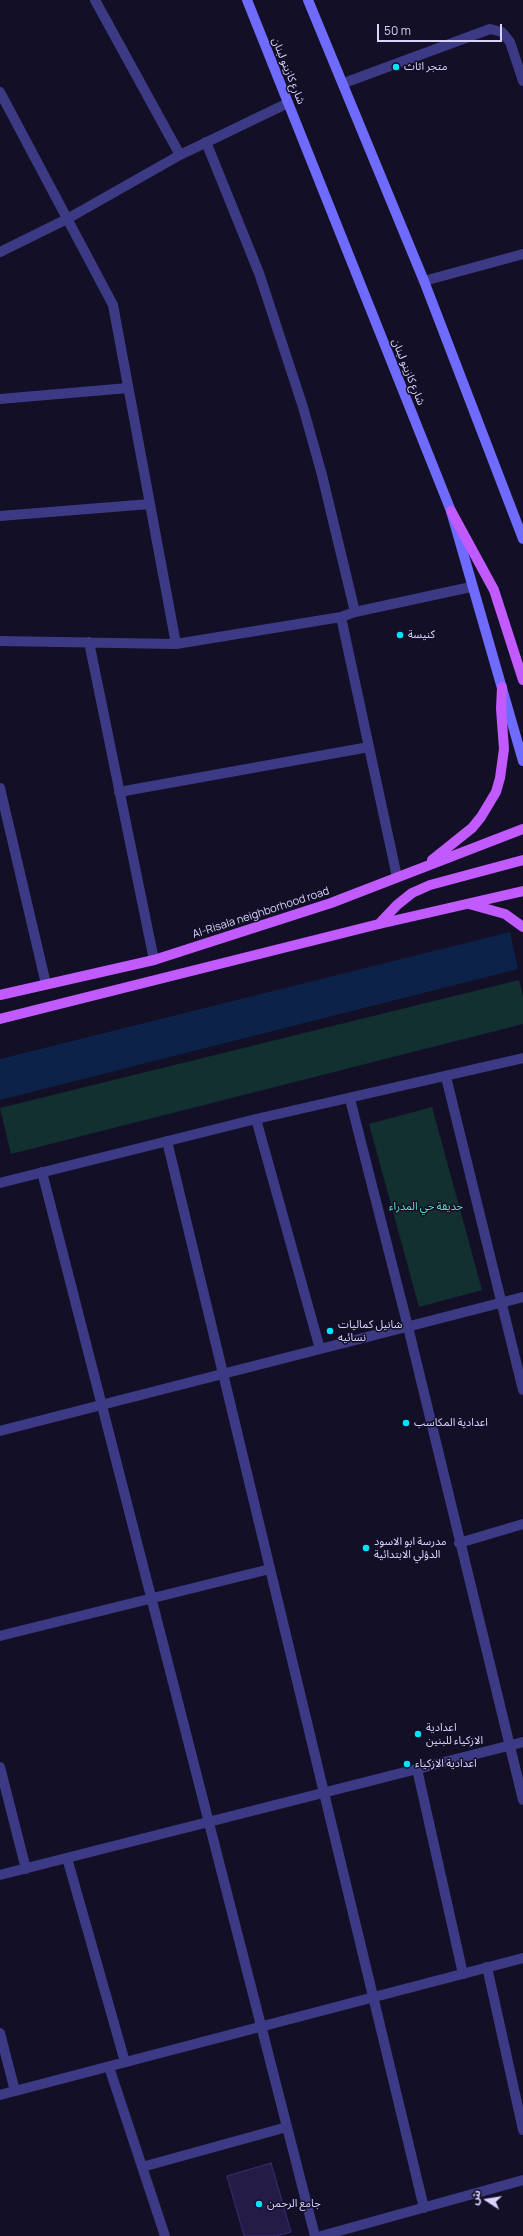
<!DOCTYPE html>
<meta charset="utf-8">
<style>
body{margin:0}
#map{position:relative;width:523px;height:2236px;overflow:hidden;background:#130f26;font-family:Manrope,"Noto Sans Arabic",sans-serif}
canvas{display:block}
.north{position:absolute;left:467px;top:2180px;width:40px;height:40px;-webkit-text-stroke:3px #130f26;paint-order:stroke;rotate:282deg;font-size:11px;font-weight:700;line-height:16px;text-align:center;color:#d9d4ff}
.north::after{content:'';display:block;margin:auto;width:14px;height:18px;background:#d9d4ff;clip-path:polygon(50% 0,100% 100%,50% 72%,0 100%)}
.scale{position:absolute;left:377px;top:24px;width:125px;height:18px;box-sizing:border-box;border:2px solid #d9d4ff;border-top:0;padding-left:5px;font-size:12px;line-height:14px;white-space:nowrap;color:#d9d4ff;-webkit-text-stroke:3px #130f26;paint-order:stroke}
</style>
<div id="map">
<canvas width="523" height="2236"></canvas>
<div class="north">ش</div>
<div class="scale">50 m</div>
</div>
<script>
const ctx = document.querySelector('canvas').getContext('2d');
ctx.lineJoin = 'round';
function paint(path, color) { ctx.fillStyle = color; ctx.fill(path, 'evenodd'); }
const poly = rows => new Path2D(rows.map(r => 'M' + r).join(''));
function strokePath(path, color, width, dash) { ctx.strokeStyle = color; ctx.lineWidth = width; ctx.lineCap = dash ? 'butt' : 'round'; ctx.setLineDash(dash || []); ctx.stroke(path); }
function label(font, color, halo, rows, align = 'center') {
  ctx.font = font + ' Manrope,"Noto Sans Arabic",sans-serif'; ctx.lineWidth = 3; ctx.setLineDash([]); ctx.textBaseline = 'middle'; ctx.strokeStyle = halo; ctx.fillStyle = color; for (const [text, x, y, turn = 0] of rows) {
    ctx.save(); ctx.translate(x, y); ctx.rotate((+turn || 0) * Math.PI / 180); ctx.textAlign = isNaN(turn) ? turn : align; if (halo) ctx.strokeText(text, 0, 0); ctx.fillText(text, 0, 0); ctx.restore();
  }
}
paint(poly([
 [519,980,523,996,523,1024,11,1154,0,1108],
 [432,1107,482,1290,419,1307,369,1124]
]), '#12302f');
paint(poly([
 [510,932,518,969,0,1100,0,1059]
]), '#0c2248');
const building = poly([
 [271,2163,291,2232,276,2236,244,2236,227,2176,271,2163]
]);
paint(building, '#241b47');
strokePath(building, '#3b2d73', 1);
strokePath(poly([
 [95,0,180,155],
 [344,83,490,29,502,32,510,42,523,81],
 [0,92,113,305,176,644],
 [206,142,259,273,303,407,322,475,355,612],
 [0,252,67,219,180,155,288,103],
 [424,281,523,254],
 [0,399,128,388],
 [0,516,150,504],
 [341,617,397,877],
 [0,641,176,644,341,617,355,612,471,587],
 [89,642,154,960],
 [0,788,46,984],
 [119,792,369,747],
 [446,1077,523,1390],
 [350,1099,408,1327,523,1800],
 [256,1119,320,1349],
 [167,1141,424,2208],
 [42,1172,315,2236],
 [0,1431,523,1297],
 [459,1543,523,1524],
 [0,1636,270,1569],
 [0,1767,26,1869],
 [417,1769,463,1974],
 [67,1858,125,2062],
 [0,1875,523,1742],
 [487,1967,523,2130],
 [0,2033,15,2091],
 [109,2067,165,2236],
 [142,2167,287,2127],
 [321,2236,523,2180]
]), '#3d3a85', 10);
strokePath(poly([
 [0,1183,256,1119,523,1058],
 [0,2095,523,1958]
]), '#3d3a85', 10);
strokePath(poly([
 [247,0,451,511,523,761],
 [308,0,424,281,523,539]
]), '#6f6bff', 10);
strokePath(poly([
 [451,511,494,590,523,680],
 [432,860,472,828,481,817,496,792,500,778,504,749,501,709,502,687],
 [469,904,505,914,523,927],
 [379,924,397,905,412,893,430,885,523,860],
 [0,995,154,960,331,903,523,829],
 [0,1019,379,924,523,891]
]), '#c25bff', 10);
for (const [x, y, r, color] of [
 [396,67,4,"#00e5ff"],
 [400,635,4,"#00e5ff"],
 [330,1331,4,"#00e5ff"],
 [406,1423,4,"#00e5ff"],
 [366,1548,4,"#00e5ff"],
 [418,1734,4,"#00e5ff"],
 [407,1764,4,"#00e5ff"],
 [259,2204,4,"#00e5ff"]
]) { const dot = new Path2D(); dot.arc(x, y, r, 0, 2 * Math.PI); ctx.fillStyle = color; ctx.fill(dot); strokePath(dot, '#130f26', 1.5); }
label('11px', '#d9d4ff', '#130f26', [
 ["متجر اثاث",404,67],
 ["كنيسة",408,635],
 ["شانيل كماليات",338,1325],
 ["نسائيه",338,1338],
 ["اعدادية المكاسب",414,1423],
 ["مدرسة ابو الاسود",374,1542],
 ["الدؤلي الابتدائية",374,1555],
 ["اعدادية",426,1728],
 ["الازكياء للبنين",426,1741],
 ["اعدادية الازكياء",415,1764],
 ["جامع الرحمن",267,2204]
], 'left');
label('11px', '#d9d4ff', '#130f26', [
 ["شارع كازينو لبنان",288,71,68],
 ["شارع كازينو لبنان",408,372,68],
 ["Al-Risala neighborhood road",261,913,-18]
]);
label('11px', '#5fe0c0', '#130f26', [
 ["حديقة حي المدراء",426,1207]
]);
</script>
